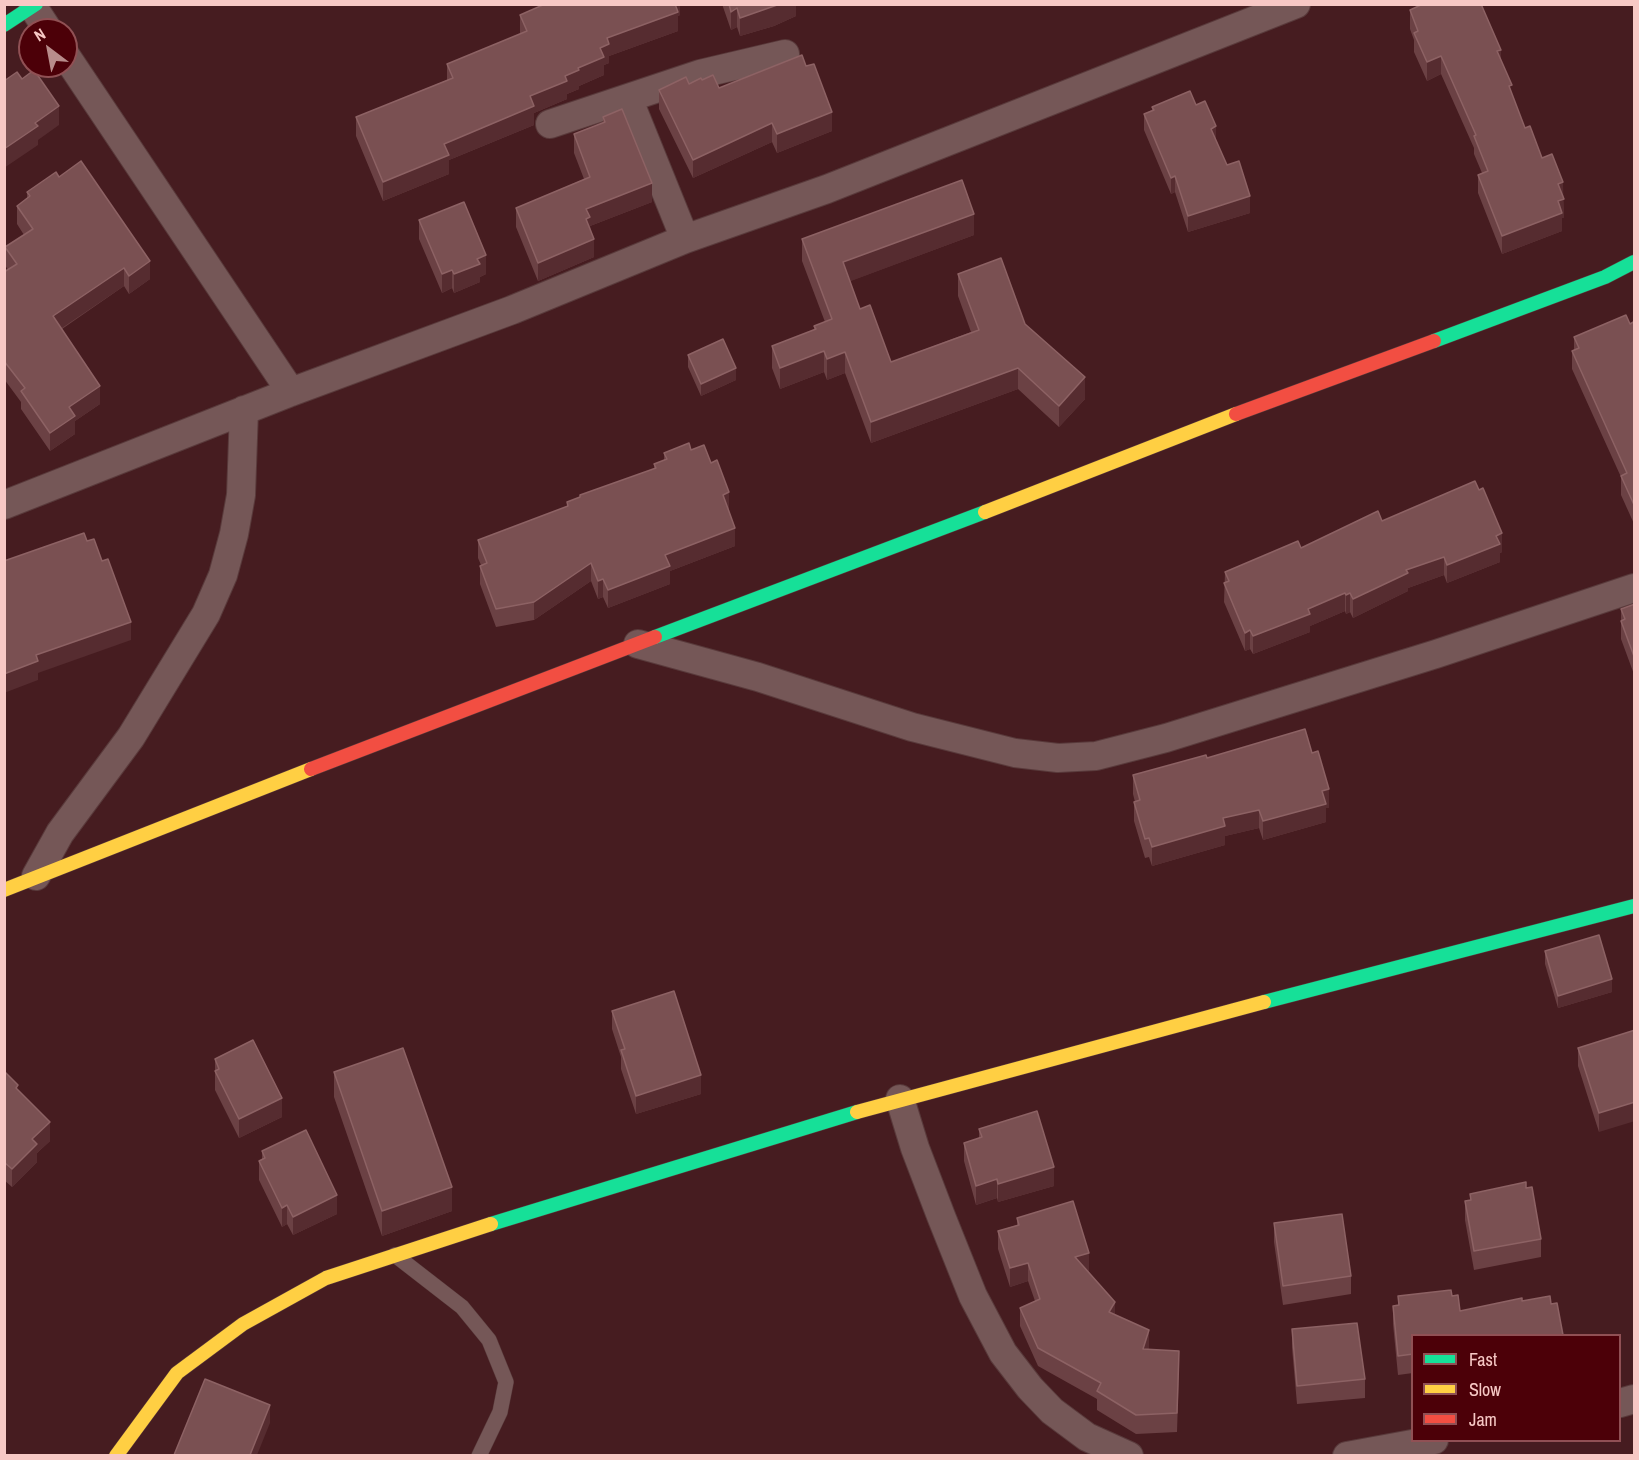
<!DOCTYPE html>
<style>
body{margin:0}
#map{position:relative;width:1639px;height:1460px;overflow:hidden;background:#461c20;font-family:"Archivo Narrow",sans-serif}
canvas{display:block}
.frame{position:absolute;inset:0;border:6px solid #f7c8c5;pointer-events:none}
.legend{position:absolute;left:1411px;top:1334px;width:210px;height:108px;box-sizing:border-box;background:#4c0008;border:2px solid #905054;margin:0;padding:8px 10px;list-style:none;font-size:18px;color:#f7c8c5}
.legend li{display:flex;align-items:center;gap:12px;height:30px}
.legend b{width:30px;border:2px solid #905054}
.north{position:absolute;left:18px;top:18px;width:60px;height:60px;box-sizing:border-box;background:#4c0008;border:2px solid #905054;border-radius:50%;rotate:328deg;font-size:16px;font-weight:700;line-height:24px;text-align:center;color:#f7c8c5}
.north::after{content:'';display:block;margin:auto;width:21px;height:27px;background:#b98c8b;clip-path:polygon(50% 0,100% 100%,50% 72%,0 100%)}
</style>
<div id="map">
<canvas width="1639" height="1460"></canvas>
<div class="frame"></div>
<ul class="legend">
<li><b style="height:8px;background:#16e098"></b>Fast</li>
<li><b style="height:8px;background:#ffcf43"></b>Slow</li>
<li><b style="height:8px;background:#f24e42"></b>Jam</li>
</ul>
<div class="north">N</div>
</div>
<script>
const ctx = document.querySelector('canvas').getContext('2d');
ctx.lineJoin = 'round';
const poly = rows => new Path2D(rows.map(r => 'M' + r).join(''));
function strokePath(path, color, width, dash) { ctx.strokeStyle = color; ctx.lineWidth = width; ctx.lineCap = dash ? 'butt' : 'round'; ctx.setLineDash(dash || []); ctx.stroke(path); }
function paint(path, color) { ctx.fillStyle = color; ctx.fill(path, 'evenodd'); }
const lane = poly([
 [395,1255,462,1307,489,1340,506,1382,500,1412,479,1456]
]);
const street = poly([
 [33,7,48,30],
 [66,56,291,392],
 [628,98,685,239],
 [550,124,700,74,785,54],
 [4,505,291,392,512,310,685,239,827,189,1296,4],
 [638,644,758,677,912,727,1015,753,1058,758,1096,756,1166,738,1436,654,1634,588],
 [36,876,60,833,131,737,206,614,223,575,234,534,241,495,244,410],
 [900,1099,915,1148,941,1216,973,1296,1003,1353,1030,1388,1052,1411,1087,1437,1129,1456],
 [1620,1403,1634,1399],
 [1347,1456,1434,1440]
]);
const fast = poly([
 [4,25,36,4],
 [1434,341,1605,277,1634,262],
 [655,637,985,512],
 [1264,1002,1634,906],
 [491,1224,857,1112]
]);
const slow = poly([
 [985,512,1236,414],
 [4,890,311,769],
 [857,1112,1264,1002],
 [116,1456,177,1373,243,1324,326,1278,491,1224]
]);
const jam = poly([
 [1236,414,1434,341],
 [311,769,655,637]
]);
strokePath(lane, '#593a3b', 16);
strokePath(street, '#593a3b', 30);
strokePath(fast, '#593a3b', 15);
strokePath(slow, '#593a3b', 15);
strokePath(jam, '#593a3b', 15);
strokePath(lane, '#755757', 15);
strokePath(street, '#755757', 28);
strokePath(fast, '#16e098', 14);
strokePath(slow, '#ffcf43', 14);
strokePath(jam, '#f24e42', 14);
paint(poly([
 [680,4,680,15,678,16,678,31,609,56,609,63,604,65,604,75,579,86,579,89,567,94,567,99,534,113,534,125,449,160,449,174,383,201,356,136,356,117,447,80,447,64,520,34,520,15],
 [722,4,796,4,796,16,774,26,740,36,737,27,731,30],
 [1410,10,1501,60,1512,94,1525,128,1563,196,1564,218,1562,218,1562,231,1502,254,1478,193,1478,175,1482,173,1474,154,1474,148,1441,74,1427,81,1414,52,1414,40,1410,29],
 [702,80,719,88,832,131,777,153,772,142,693,178,659,109,659,90],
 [1196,105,1216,141,1227,165,1250,213,1188,232,1175,192,1171,194,1144,130,1144,114,1152,110,1152,107],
 [603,117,652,202,590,226,594,257,538,281,516,227,516,208,584,179,574,153,574,134,603,123],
 [59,177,150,279,129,294,124,286,62,329,100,404,75,421,75,434,50,451,21,409,21,402,4,379,4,272,8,270,5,265,5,247,24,235,17,224,17,206,27,199,27,192],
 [419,220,486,274,480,277,480,282,454,293,452,288,442,293,419,239],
 [974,235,850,281,860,309,891,362,971,332,958,296,958,274,1025,324,1085,399,1059,427,1018,389,871,443,845,373,827,380,824,372,780,389,772,368,772,346,814,330,814,326,825,322,802,261,802,239],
 [1635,321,1635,526,1621,495,1621,477,1572,369,1572,351,1574,350,1574,337,1630,324],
 [688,355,736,380,701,396,688,367],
 [691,450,729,510,729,511,735,546,670,571,670,584,608,608,603,597,598,599,591,581,534,620,496,627,480,584,480,566,481,565,478,558,478,540,567,507,567,502,580,497,580,495,654,469,654,464,664,460,664,453],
 [1382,521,1502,552,1500,553,1500,562,1447,583,1444,575,1408,588,1408,591,1353,618,1350,612,1346,614,1345,611,1310,626,1310,632,1253,654,1250,649,1245,651,1224,602,1225,572],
 [1635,604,1635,677,1621,639,1621,609],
 [1312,753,1329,808,1326,808,1326,822,1263,840,1259,828,1225,836,1225,845,1152,866,1149,857,1145,858,1134,821,1134,802,1135,802,1133,794,1133,775,1207,758],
 [1545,951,1612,992,1558,1008,1545,964],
 [612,1011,701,1094,636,1114,621,1069,621,1057,612,1029],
 [1635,1030,1599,1132,1578,1066,1578,1048],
 [215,1059,282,1117,239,1138,215,1090],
 [4,1072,18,1090,50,1141,37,1153,37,1162,12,1187,4,1180],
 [334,1072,452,1211,382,1236,334,1097],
 [979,1129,1054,1186,998,1202,997,1198,976,1205,964,1161,964,1143,979,1138],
 [262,1151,337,1214,293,1235,287,1224,282,1227,259,1180,259,1161,262,1160],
 [1526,1188,1541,1239,1541,1257,1474,1270,1465,1220,1465,1201,1470,1200,1470,1194],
 [1017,1218,1089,1272,1115,1314,1149,1349,1149,1350,1179,1370,1177,1432,1136,1434,1097,1410,1097,1399,1038,1366,1020,1326,1020,1308,1035,1301,1028,1281,1010,1287,998,1249,998,1231,1017,1225],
 [1274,1223,1351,1276,1351,1294,1283,1305,1274,1242],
 [1398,1296,1452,1296,1460,1311,1522,1301,1551,1304,1413,1335,1413,1373,1398,1375,1393,1324,1393,1306,1398,1305],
 [1292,1329,1365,1379,1365,1398,1297,1404,1292,1348]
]), '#6b4144');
paint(poly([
 [673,4,680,4,680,15,678,16,678,31,609,56,609,63,604,65,604,75,579,86,579,89,567,94,567,99,534,113,534,125,449,160,449,174,383,201,383,182,444,144,530,96,578,68,600,48,607,38],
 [780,4,796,4,796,16,774,26,740,36,740,18],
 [737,8,737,27,731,30,731,12],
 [1501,50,1501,68,1497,51],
 [1441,56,1441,74,1427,81,1427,62],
 [59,106,59,125,38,140,38,145,4,168,4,149,35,123],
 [832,112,832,131,777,153,777,134],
 [772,123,772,142,693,178,693,160],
 [1216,126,1216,143,1211,129],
 [1175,176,1175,192,1171,194,1171,178],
 [1563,182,1564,218,1562,218,1562,231,1502,254,1502,236,1558,184],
 [652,183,652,202,590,226,590,236,586,237,586,209],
 [1250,196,1250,213,1188,232,1188,216],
 [974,214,974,235,843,284,843,262],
 [594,239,594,257,538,281,538,263],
 [486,255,486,274,480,277,480,282,454,293,454,274,477,259],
 [150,261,150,279,129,294,129,276],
 [124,268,124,286,53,334,53,316],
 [452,270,452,288,442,293,442,274],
 [824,351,824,372,780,389,780,368],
 [845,352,845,373,827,380,827,359],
 [736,368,736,380,701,396,701,384],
 [1018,368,1018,389,871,443,871,422],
 [1085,377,1085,399,1059,427,1059,406],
 [100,386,100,404,75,421,75,434,50,451,50,433,69,407],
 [729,492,729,510,723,513,723,495],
 [735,528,735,546,670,571,670,584,608,608,608,590,665,555],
 [1502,533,1502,552,1500,553,1500,562,1447,583,1447,565,1496,536],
 [1444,557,1444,575,1408,588,1408,591,1353,618,1353,599,1406,570],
 [591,563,591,581,534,620,534,602],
 [603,579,603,597,598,599,598,581],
 [1345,593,1345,611,1310,626,1310,632,1253,654,1253,636,1308,609],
 [1350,593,1350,612,1346,614,1346,595],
 [131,622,131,640,38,673,38,680,4,693,4,674,36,655],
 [1250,630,1250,649,1245,651,1245,633],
 [1329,789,1329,808,1326,808,1326,822,1263,840,1263,821,1322,791],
 [1259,810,1259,828,1225,836,1225,845,1152,866,1152,847,1223,818],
 [1612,979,1612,992,1558,1008,1558,996],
 [701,1075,701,1094,636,1114,636,1096],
 [282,1098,282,1117,239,1138,239,1119],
 [1635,1102,1635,1121,1599,1132,1599,1113],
 [50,1122,50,1141,37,1153,37,1162,12,1187,12,1169,32,1139],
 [1054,1167,1054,1186,998,1202,998,1184],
 [997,1179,997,1198,976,1205,976,1186],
 [452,1187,452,1211,382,1236,382,1211],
 [337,1195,337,1214,293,1235,293,1217],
 [287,1205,287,1224,282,1227,282,1208],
 [1089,1253,1089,1272,1075,1276,1075,1257],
 [1028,1263,1028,1281,1010,1287,1010,1268],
 [1115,1302,1115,1320,1109,1312],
 [1149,1330,1149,1349,1143,1368,1143,1349],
 [270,1405,270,1423,257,1455,250,1455]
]), '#562c30');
const building = poly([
 [545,4,675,4,678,12,607,38,609,44,600,48,604,57,578,68,579,70,565,76,567,81,530,96,534,106,444,144,449,155,383,182,356,117,453,78,447,64,527,31,520,15,545,4],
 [729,4,780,4,740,18,737,8,731,12,729,4],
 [1423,4,1481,4,1501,50,1497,51,1512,85,1509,86,1525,128,1530,126,1542,158,1552,154,1563,182,1558,184,1564,199,1558,201,1562,213,1502,236,1478,175,1488,171,1474,136,1476,135,1441,56,1427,62,1414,33,1418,31,1410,10,1423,4],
 [802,55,806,66,814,64,832,112,777,134,772,123,693,160,659,90,686,77,689,84,701,78,702,80,713,75,719,88,802,55],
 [34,70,59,106,35,123,38,126,4,149,4,81,17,72,22,79,34,70],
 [1190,91,1196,105,1205,101,1216,126,1211,129,1227,165,1239,161,1250,196,1188,216,1175,176,1171,178,1144,114,1154,110,1152,107,1190,91],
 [622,109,652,183,586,209,590,217,586,219,594,239,538,263,516,208,590,177,574,134,605,122,603,117,622,109],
 [81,161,150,261,129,276,124,268,53,316,100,386,69,407,75,416,50,433,21,391,25,388,4,361,4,272,17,264,5,247,33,229,17,206,30,196,27,192,56,172,59,177,81,161],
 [962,180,974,214,843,262,860,309,870,305,891,362,979,330,958,274,1001,258,1025,324,1085,377,1059,406,1018,368,871,422,845,352,827,359,824,351,780,368,772,346,816,329,814,326,832,319,802,239,962,180],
 [464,202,486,255,477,259,480,264,454,274,452,270,442,274,419,220,464,202],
 [1626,315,1630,324,1635,321,1635,507,1621,476,1627,473,1572,351,1579,348,1574,337,1626,315],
 [723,339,736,368,701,384,688,355,723,339],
 [689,443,691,450,704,445,711,463,717,460,729,492,723,495,735,528,665,555,670,566,608,590,603,579,598,581,591,563,534,602,496,609,480,566,487,563,478,540,568,506,567,502,580,497,580,495,656,468,654,464,667,459,664,453,689,443],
 [1475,481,1479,490,1483,488,1502,533,1496,536,1500,544,1447,565,1444,557,1406,570,1408,573,1353,599,1350,593,1346,595,1345,593,1308,609,1310,614,1253,636,1250,630,1245,633,1224,583,1229,581,1225,572,1298,541,1301,548,1378,511,1382,521,1475,481],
 [84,533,87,541,94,539,102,561,108,559,131,622,36,655,38,661,4,674,4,561,84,533],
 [1635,604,1635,659,1621,621,1625,619,1621,609,1635,604],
 [1305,729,1312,753,1318,751,1329,789,1322,791,1326,804,1263,821,1259,810,1223,818,1225,826,1152,847,1149,838,1145,839,1134,802,1140,800,1133,775,1206,755,1207,758,1305,729],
 [1599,935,1612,979,1558,996,1545,951,1599,935],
 [674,991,701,1075,636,1096,621,1050,625,1049,612,1011,674,991],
 [1635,1030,1635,1102,1599,1113,1578,1048,1635,1030],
 [253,1040,282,1098,239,1119,215,1071,219,1069,215,1059,253,1040],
 [403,1048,452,1187,382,1211,334,1072,403,1048],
 [5,1072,18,1085,16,1088,50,1122,32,1139,37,1144,12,1169,4,1162,5,1072],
 [1037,1111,1054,1167,998,1184,997,1179,976,1186,964,1143,982,1137,979,1129,1037,1111],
 [306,1130,337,1195,293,1217,287,1205,282,1208,259,1161,265,1158,262,1151,306,1130],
 [1526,1182,1526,1188,1532,1187,1541,1239,1474,1251,1465,1201,1471,1200,1470,1194,1526,1182],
 [1073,1201,1089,1253,1075,1257,1115,1302,1109,1312,1149,1330,1143,1349,1179,1351,1177,1413,1136,1415,1097,1391,1101,1383,1038,1348,1020,1308,1040,1299,1028,1263,1010,1268,998,1231,1019,1225,1017,1218,1073,1201],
 [1342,1214,1351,1276,1283,1286,1274,1223,1342,1214],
 [1451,1290,1452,1296,1458,1295,1460,1311,1522,1298,1522,1301,1550,1296,1551,1304,1557,1303,1563,1335,1413,1335,1413,1354,1398,1356,1393,1306,1399,1305,1398,1296,1451,1290],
 [1357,1323,1365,1379,1297,1386,1292,1329,1357,1323],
 [205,1379,270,1405,250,1455,174,1455,205,1379]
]);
paint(building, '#7a5052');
strokePath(building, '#8d6264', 1.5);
</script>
